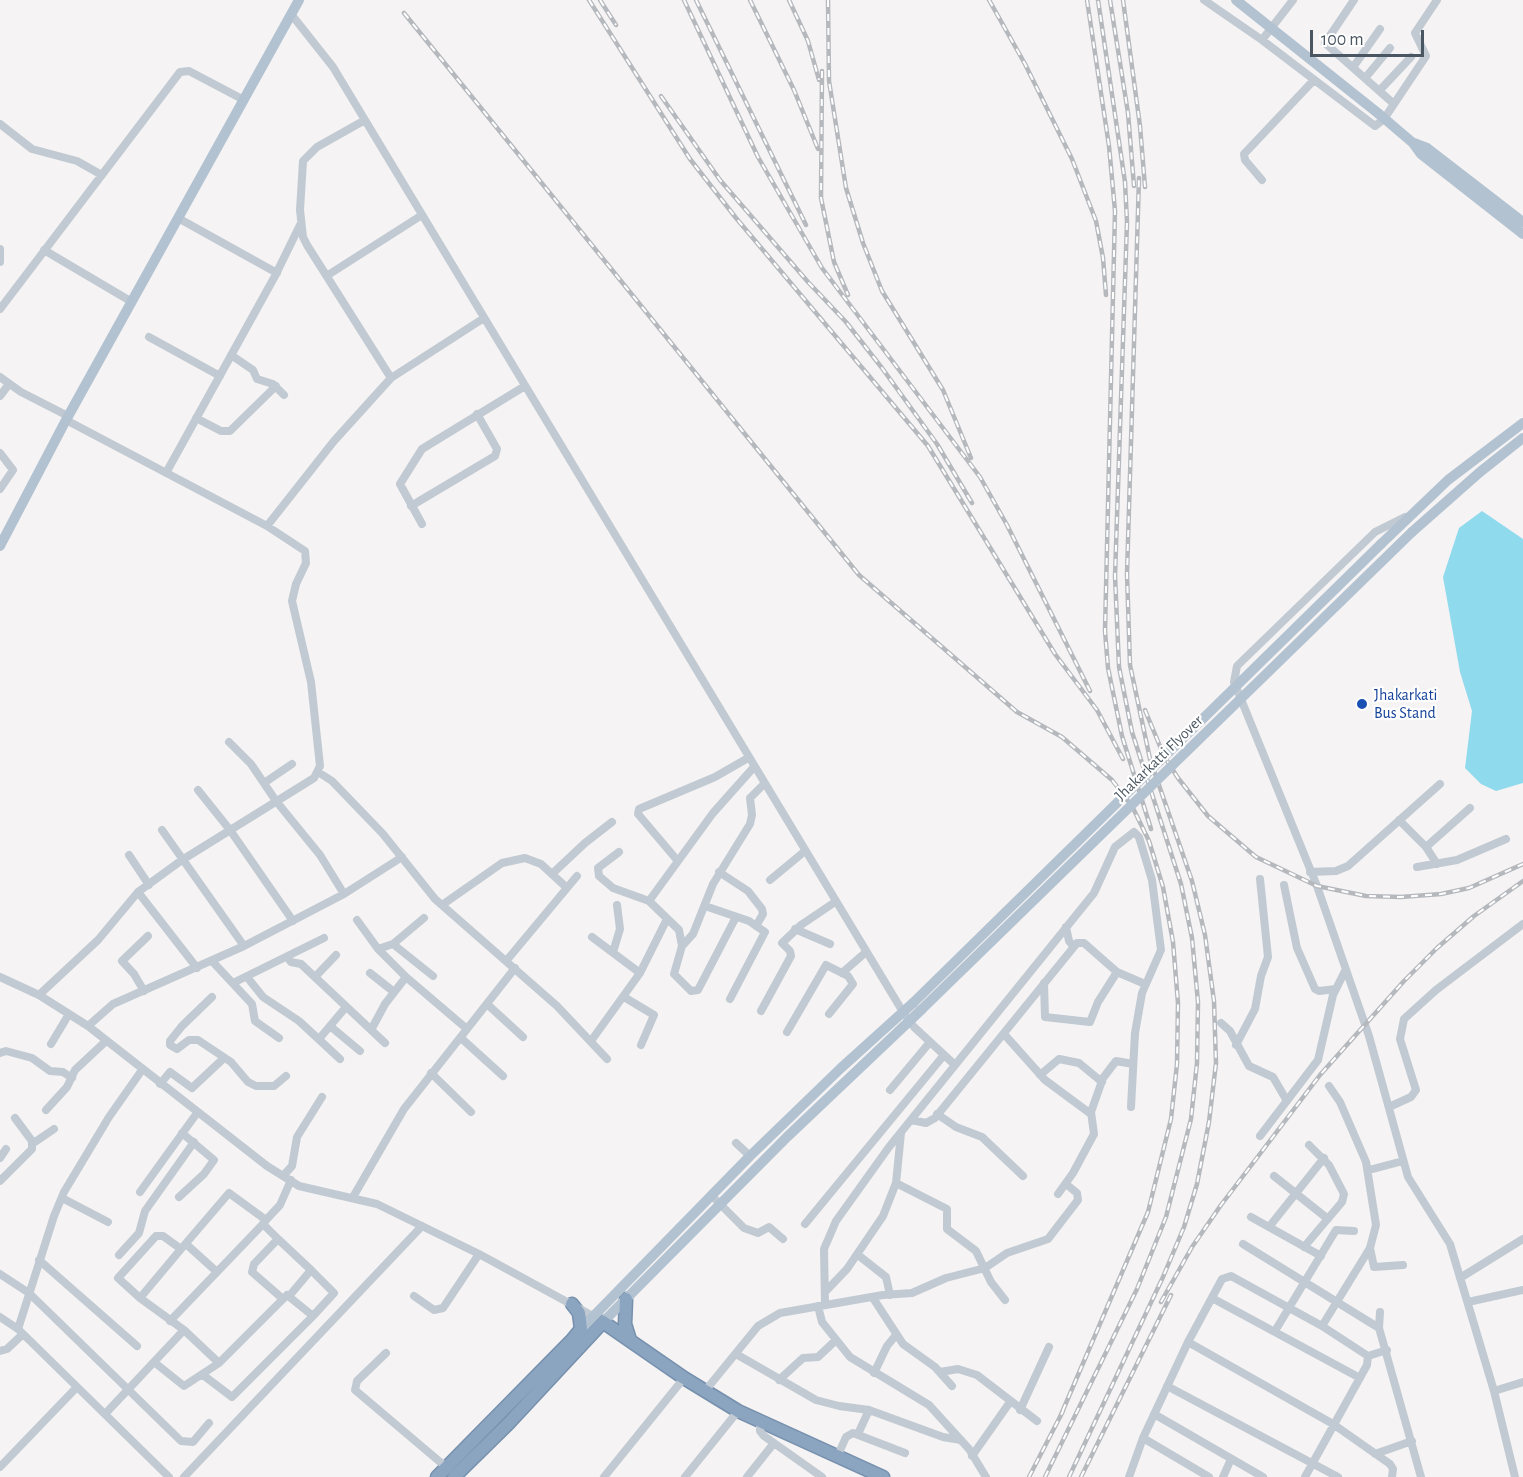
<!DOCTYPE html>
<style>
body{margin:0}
#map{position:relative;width:1523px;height:1477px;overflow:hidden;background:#f5f3f3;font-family:"Alegreya Sans",sans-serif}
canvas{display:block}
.scale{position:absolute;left:1310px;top:30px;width:114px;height:27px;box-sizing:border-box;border:3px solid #4a5661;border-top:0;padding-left:8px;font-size:18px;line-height:21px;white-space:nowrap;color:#4a5661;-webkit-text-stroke:4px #fff;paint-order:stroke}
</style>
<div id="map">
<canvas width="1523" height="1477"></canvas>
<div class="scale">100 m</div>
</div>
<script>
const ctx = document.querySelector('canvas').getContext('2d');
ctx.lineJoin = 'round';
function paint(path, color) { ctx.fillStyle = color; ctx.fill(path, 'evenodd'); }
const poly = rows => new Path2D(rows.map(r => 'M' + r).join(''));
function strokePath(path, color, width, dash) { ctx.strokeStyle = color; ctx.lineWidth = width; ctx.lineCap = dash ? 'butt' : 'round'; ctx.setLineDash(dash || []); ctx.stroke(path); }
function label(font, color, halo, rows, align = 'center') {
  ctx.font = font + ' "Alegreya Sans",sans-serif'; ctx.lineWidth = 4.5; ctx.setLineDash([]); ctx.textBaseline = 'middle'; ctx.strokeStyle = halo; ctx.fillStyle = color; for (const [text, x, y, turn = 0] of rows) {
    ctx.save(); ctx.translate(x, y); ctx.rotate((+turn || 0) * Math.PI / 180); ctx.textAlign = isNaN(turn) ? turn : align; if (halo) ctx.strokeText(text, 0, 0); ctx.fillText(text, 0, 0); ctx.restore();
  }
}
paint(poly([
 [1482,511,1523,539,1523,783,1496,791,1481,784,1465,768,1472,711,1460,672,1443,577,1459,528]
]), '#90daee');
const highway = poly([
 [626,1299,625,1324,630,1340],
 [437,1477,572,1340,581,1329,579,1313,572,1304],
 [454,1477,508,1424,603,1322,684,1378,738,1411,883,1477]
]);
strokePath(highway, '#7690ad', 15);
strokePath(poly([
 [1204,0,1262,40,1375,126,1384,119,1426,56,1415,33,1437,0],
 [1354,0,1325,43,1394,104],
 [291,14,333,67,903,1012,914,1027,955,1065],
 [1262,40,1293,0],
 [1354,66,1380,29],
 [1366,77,1390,48],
 [1380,90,1411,57],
 [365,120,317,147,303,161,300,210,303,237,307,245,391,378,484,318],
 [0,124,32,149,77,161,100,174],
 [1262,180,1245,160,1244,154,1313,81],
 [178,218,277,273],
 [0,249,0,262],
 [44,250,132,302],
 [328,275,422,215],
 [0,309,180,72,189,71,244,100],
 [149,337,220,376],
 [231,355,253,370,257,379,273,384,284,395],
 [0,377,21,392,68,416],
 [0,396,9,384],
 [196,418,221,431,230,431,276,386],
 [0,453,13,470,0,489],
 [166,473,275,276,300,225],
 [411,506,495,456,497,449,477,414],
 [1405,517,1375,532,1237,666,1234,682,1317,886,1369,1036,1408,1177,1450,1244,1494,1391,1515,1477],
 [422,524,400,484,422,449,525,386],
 [267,526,334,441,391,378],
 [229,742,251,764,276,801,320,855,344,894],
 [318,772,332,781,383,834,435,899,557,1006,607,1059],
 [264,783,292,764],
 [198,790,230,830,293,921],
 [1399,820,1426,847,1437,864],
 [162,830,244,946],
 [1426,847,1470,808],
 [619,852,598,868,599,876,613,888,649,901],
 [129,855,149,885],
 [677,860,638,814,639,809,715,777,748,758],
 [1417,867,1457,860,1506,839],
 [719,872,748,891,762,909,763,914,756,926],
 [1310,872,1336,871,1348,866,1440,784],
 [552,874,585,843,612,822],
 [770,880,805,851],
 [1284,885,1297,948,1315,989,1319,991,1336,989],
 [138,892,197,968],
 [442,905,502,863,525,858,541,864,566,887],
 [705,906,749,921,765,932,730,999],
 [736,917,698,990,691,991,674,974,682,946,679,930,649,901,713,813,754,767],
 [357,920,378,949,406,977,467,1029],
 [1066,927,1069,941,1073,946],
 [795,929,830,944],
 [592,937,640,973],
 [393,944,433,976],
 [682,946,693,934,713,884,750,824,752,815,750,798,764,784],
 [378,949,393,944,424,918],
 [613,952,620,929,617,905],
 [287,957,291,962,301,964,385,1043],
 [507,960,577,876],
 [212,961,252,1004,255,1021,279,1038],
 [370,973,394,992],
 [842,973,866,952],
 [0,977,39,995,88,1026,267,1166,299,1186,377,1204,479,1254,591,1315],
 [247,977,263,997,299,1021,340,1059],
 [315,977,336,955],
 [233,983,324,938],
 [1044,983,1045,1017,1090,1022,1098,1002,1117,972],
 [144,991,134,974,122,961,148,936],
 [39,995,98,940,138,892,182,860,314,778,320,766,311,682,292,601,296,584,306,563,305,551,267,526,66,420],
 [212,997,182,1026,170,1041,170,1045,177,1049,189,1040,198,1040,231,1062,248,1082,256,1086,274,1086,286,1076],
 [624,997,654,1015,641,1045],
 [487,1004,523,1037],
 [761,1011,791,956,790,951,782,943,801,925,835,902],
 [1221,1023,1230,1031,1249,1066,1273,1077,1287,1101],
 [88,1026,113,1004,244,946,344,894,402,857],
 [330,1026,360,1051],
 [371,1030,385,1004,406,977],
 [787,1032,826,965,848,976,853,984,829,1014],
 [1004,1034,1045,1080,1091,1114],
 [461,1038,503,1076],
 [319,1039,346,1007],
 [591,1041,640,973,667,919],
 [51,1044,69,1014],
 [1236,1045,1255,1009,1261,976,1268,957,1260,879],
 [0,1053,6,1051,32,1058,50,1071,63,1072,72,1078],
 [431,1073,471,1112],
 [1040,1075,1059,1059,1079,1063,1102,1082],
 [160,1084,170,1072,192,1088,224,1058],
 [890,1090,930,1042],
 [1389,1107,1411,1097,1416,1090,1400,1039,1404,1019,1436,990,1523,924],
 [46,1110,67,1087,75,1070,106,1041],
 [937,1114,956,1127,982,1137,1023,1176],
 [911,1120,926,1123,935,1118,1077,943,1084,943,1117,972,1145,984],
 [1260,1136,1318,1060,1333,995,1345,971],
 [736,1143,750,1156],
 [32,1144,54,1129],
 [0,1158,6,1149],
 [1369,1170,1403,1161],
 [283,1176,292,1166,297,1137,322,1097],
 [1274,1176,1328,1219],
 [0,1181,32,1149,32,1141,15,1118],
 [896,1183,947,1209,947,1229,976,1251,991,1282,1005,1300],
 [140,1192,197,1113],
 [1058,1194,1073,1173,1094,1134,1091,1112,1103,1078,1116,1061,1133,1064],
 [711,1195,744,1228,758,1233,769,1227,783,1239],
 [179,1197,204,1174,214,1160,182,1133],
 [353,1197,404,1109,515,968],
 [62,1198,108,1222],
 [1251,1217,1321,1256],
 [266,1220,263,1224,278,1239],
 [805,1224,944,1055],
 [1269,1227,1324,1158],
 [186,1244,217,1272],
 [1243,1244,1379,1328,1421,1477],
 [1304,1247,1342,1202,1344,1194,1329,1165,1309,1145],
 [1370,1248,1374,1267,1403,1265],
 [181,1249,229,1193,266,1220,280,1205,291,1180],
 [119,1255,139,1233,145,1211,194,1142],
 [858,1255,886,1277,890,1295],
 [39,1260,137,1346],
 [311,1270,334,1293,313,1316],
 [0,1274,29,1293,181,1441,193,1442,209,1423],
 [1460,1278,1523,1239],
 [825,1292,847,1269,883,1216,896,1183,901,1133],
 [414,1296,434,1310,443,1308,479,1254],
 [140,1298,118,1278,156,1236,163,1236,181,1249,140,1298,184,1330],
 [873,1298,903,1344,935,1367,952,1386],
 [1212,1298,1360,1378],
 [283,1299,252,1272,254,1264,278,1239,311,1270,290,1295],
 [1468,1302,1523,1290],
 [825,1304,824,1249,836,1221,889,1147,1094,893,1115,847,1134,832,1139,837,1152,880,1161,950,1142,993,1135,1033,1131,1107],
 [818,1306,822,1322,850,1357,929,1405,969,1449,986,1477],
 [0,1317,18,1329,169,1477],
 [170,1321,263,1224],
 [1322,1326,1370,1248,1376,1225,1366,1162,1340,1102,1329,1086],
 [1379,1328,1380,1312],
 [18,1329,54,1216,64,1192,109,1117,142,1070],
 [1275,1331,1336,1230,1354,1231],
 [1188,1342,1333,1424,1390,1464,1393,1469,1392,1477],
 [0,1351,7,1349,23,1334],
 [386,1353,357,1381,355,1390,446,1467],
 [736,1354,816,1400,839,1406,869,1410,943,1437,961,1440],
 [1368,1356,1387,1350],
 [154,1362,184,1386,219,1363],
 [940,1372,958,1369,977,1375,1037,1421],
 [874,1373,887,1346,896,1335],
 [779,1380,803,1358,818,1357,836,1340],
 [1167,1386,1338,1477],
 [705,1391,758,1326,780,1313,883,1295,912,1293,946,1278,985,1268,1007,1253,1048,1239,1078,1200,1077,1193,1066,1184],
 [1494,1391,1523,1382],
 [1020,1410,1049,1347],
 [105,1414,184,1330,219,1363,287,1295,313,1316,232,1397,203,1375],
 [1154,1414,1263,1477],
 [760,1421,760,1431,764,1436,822,1477],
 [858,1434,869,1410],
 [1143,1438,1209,1477],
 [1375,1454,1412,1441],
 [838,1455,846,1437,853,1433,905,1453],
 [972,1456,1010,1402],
 [0,1467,77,1387],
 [184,1477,422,1226],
 [604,1477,684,1378],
 [685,1477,738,1411],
 [747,1477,774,1443],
 [1129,1477,1143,1438,1188,1342,1222,1279,1231,1276,1322,1326,1368,1356,1367,1365,1305,1477],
 [1223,1477,1231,1459]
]), '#c1cad2', 8);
strokePath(poly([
 [1379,114,1413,143,1421,154,1523,234],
 [1414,143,1427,148,1523,222],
 [1412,532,1480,472,1523,438],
 [1381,544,1448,480,1523,423],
 [0,546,66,420,299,0],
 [603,1322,787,1137,921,1010],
 [581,1329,750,1156,841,1068,913,1003]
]), '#b3c2d1', 10);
strokePath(highway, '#8ba5c1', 12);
const rail = poly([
 [589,0,690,159,736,218,928,446,1055,654,1097,710,1123,759],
 [600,0,616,25],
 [684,0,758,157,822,268,980,477,1007,525,1090,691],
 [696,0,806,225],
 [750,0,794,90,818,149],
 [789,0,808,41,819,80],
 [828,0,829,81,846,188,863,243,882,291,943,390,971,458],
 [989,0,1025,64,1072,159,1096,221,1103,258,1106,295],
 [1087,0,1109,146,1115,211,1105,631,1108,668,1122,736,1151,829],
 [1110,0,1128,113,1134,186],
 [1123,0,1140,126,1145,187],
 [404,13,859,575,1017,712,1062,737,1112,780,1132,806,1149,841,1163,887,1173,942,1178,1003,1177,1064,1171,1119,1148,1212,1060,1417],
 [822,71,821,198,834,262,848,295],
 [661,96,720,180,808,282,846,322,882,368,937,444,972,503],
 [1145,710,1164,756,1178,778,1208,816,1256,857,1317,886,1366,896,1401,897,1441,894,1469,888,1523,864],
 [1161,1302,1192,1247,1221,1205,1320,1075,1404,981,1437,948,1474,916,1523,881],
 [1029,1477,1063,1411],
 [1045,1477,1137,1289,1166,1217,1191,1119,1197,1063,1198,1002,1192,938,1181,884,1132,732,1119,667,1115,576,1127,222,1125,182,1098,0],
 [1069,1477,1163,1277,1184,1227,1197,1184,1209,1122,1216,1063,1214,1001,1205,935,1192,881,1150,759,1130,665,1127,574,1139,178],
 [1081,1477,1171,1295]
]);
strokePath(rail, '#b5b8bd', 4.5);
strokePath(rail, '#fff', 2, [7]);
strokePath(poly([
 [1236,0,1379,114],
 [913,1003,1381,544],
 [921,1010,1412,532]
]), '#b3c2d1', 10);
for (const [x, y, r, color] of [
 [1362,704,6,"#1a4fb4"]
]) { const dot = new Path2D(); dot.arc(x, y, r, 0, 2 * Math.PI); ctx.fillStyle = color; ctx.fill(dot); strokePath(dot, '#fff', 2); }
label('16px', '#164399', '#fff', [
 ["Jhakarkati",1374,695],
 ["Bus Stand",1374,713]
], 'left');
label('16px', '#4a5661', '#fff', [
 ["Jhakarkatti Flyover",1159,758,-44]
]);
</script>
